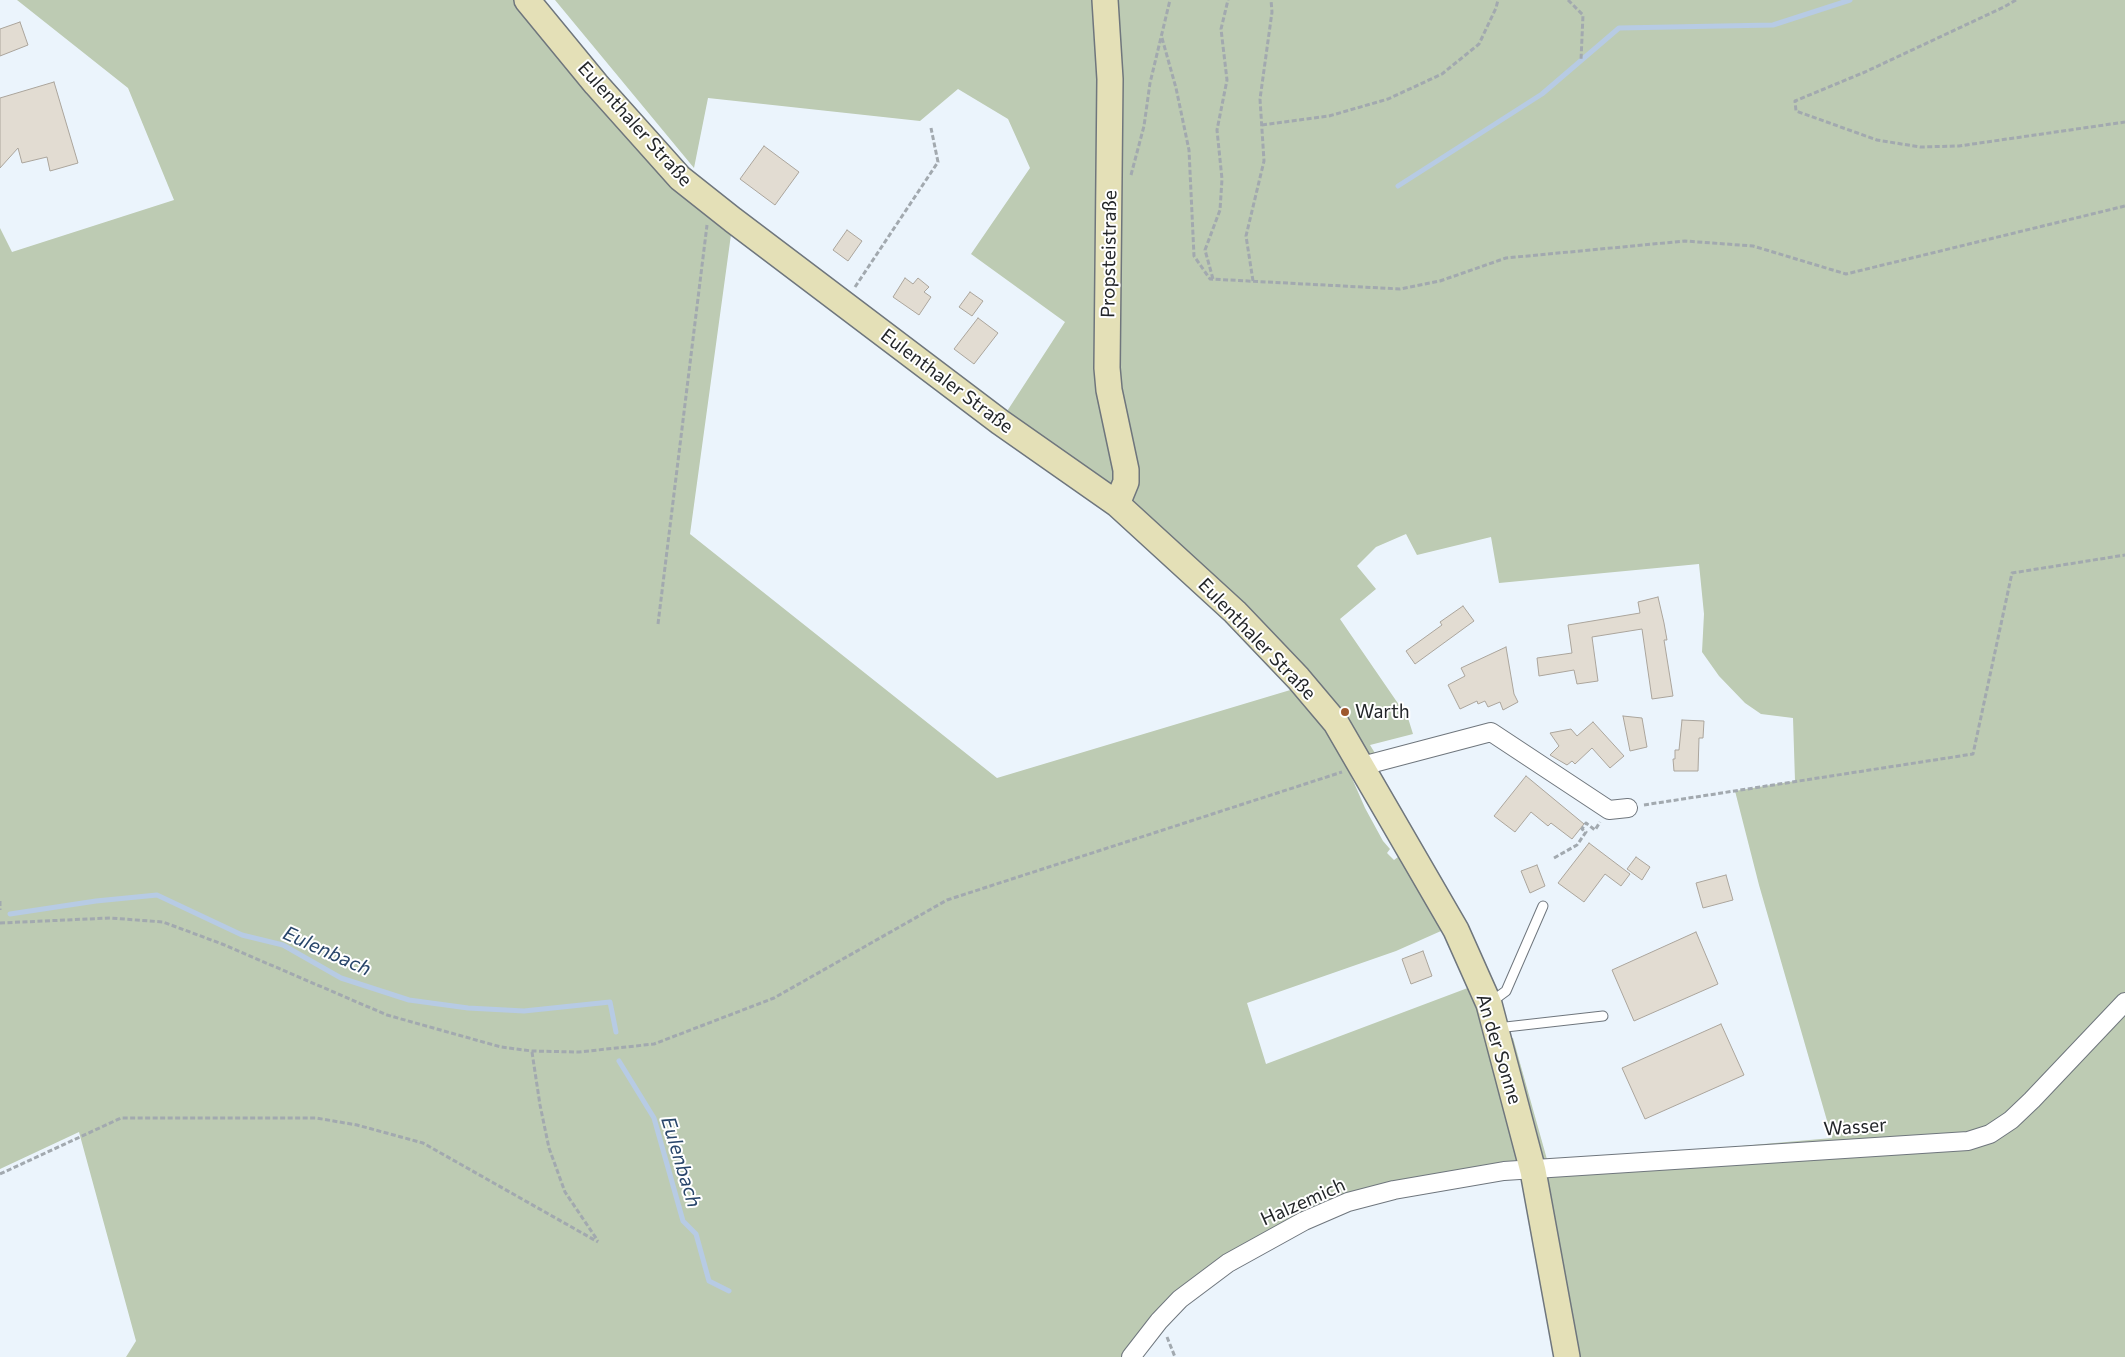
<!DOCTYPE html>
<meta charset="utf-8">
<style>
body{margin:0}
canvas{display:block;background:#ebf4fc}
</style>
<canvas width="2125" height="1357"></canvas>
<script>
const ctx = document.querySelector('canvas').getContext('2d');
ctx.lineJoin = 'round';
function paint(path, color) { ctx.fillStyle = color; ctx.fill(path, 'evenodd'); }
const poly = rows => new Path2D(rows.map(r => 'M' + r).join(''));
function strokePath(path, color, width, dash) { ctx.strokeStyle = color; ctx.lineWidth = width; ctx.lineCap = dash ? 'butt' : 'round'; ctx.setLineDash(dash || []); ctx.stroke(path); }
function label(font, color, halo, rows, align = 'center') {
  ctx.font = font + ' Commissioner,sans-serif'; ctx.lineWidth = 4; ctx.setLineDash([]); ctx.textBaseline = 'middle'; ctx.strokeStyle = halo; ctx.fillStyle = color; for (const [text, x, y, turn = 0] of rows) {
    ctx.save(); ctx.translate(x, y); ctx.rotate((+turn || 0) * Math.PI / 180); ctx.textAlign = isNaN(turn) ? turn : align; if (halo) ctx.strokeText(text, 0, 0); ctx.fillText(text, 0, 0); ctx.restore();
  }
}
paint(poly([
 [17,0,527,0,733,220,690,534,997,778,1297,688,1344,760,1365,808,1383,841,1390,849,1387,853,1394,860,1398,857,1410,872,1441,931,1396,951,1247,1003,1266,1064,1473,986,1493,1044,1513,1038,1548,1163,1832,1138,1759,885,1735,791,1795,781,1793,718,1761,714,1745,703,1719,676,1702,652,1704,614,1699,564,1499,583,1491,537,1417,555,1406,534,1376,547,1357,566,1376,589,1340,619,1408,718,1413,734,1370,745,1384,768,1362,766,1235,612,1000,422,1065,322,971,254,1030,168,1008,119,958,89,920,121,708,98,694,168,555,0,2125,0,2125,1357,1567,1357,1533,1171,1394,1190,1228,1263,1131,1357,126,1357,136,1341,79,1132,0,1169,0,228,12,252,174,200,128,88]
]), '#bdcbb3');
strokePath(poly([
 [1398,186,1542,94,1619,28,1773,25,1850,0],
 [10,914,96,901,157,895,242,935,283,945,341,978,409,1000,468,1008,524,1011,610,1002,616,1032],
 [619,1061,654,1118,683,1221,696,1234,709,1281,729,1291]
]), '#b7cbe4', 5);
const building = poly([
 [20,22,28,45,0,56,0,29,20,22],
 [54,82,78,163,50,171,47,157,22,163,18,148,0,168,0,98,54,82],
 [764,146,799,172,775,205,740,179,764,146],
 [847,230,862,241,848,261,833,250,847,230],
 [905,278,913,284,918,278,929,287,924,292,931,297,919,315,893,297,905,278],
 [970,292,983,301,972,316,959,307,970,292],
 [978,318,998,333,974,364,954,349,978,318],
 [1658,597,1664,623,1667,640,1664,640,1673,696,1652,699,1642,629,1592,637,1598,681,1577,684,1574,670,1539,676,1537,658,1572,653,1568,625,1640,613,1638,602,1658,597],
 [1463,606,1474,621,1415,664,1406,651,1442,625,1440,622,1463,606],
 [1506,647,1514,694,1518,702,1503,710,1500,702,1488,707,1485,701,1478,704,1477,701,1460,709,1448,685,1465,676,1461,668,1506,647],
 [1623,716,1642,718,1647,747,1630,751,1623,716],
 [1682,720,1704,721,1703,738,1699,738,1698,771,1674,771,1673,759,1675,759,1675,750,1679,750,1682,720],
 [1593,722,1624,756,1610,768,1592,748,1575,764,1572,761,1567,765,1550,755,1559,746,1550,733,1571,729,1577,736,1593,722],
 [1526,776,1584,824,1572,839,1551,823,1548,826,1531,812,1515,832,1494,816,1526,776],
 [1589,843,1630,874,1621,886,1605,874,1584,902,1558,883,1589,843],
 [1636,857,1650,867,1642,880,1627,869,1636,857],
 [1537,865,1545,886,1530,893,1521,871,1537,865],
 [1726,875,1733,900,1703,908,1696,883,1726,875],
 [1696,932,1718,984,1634,1021,1612,970,1696,932],
 [1423,951,1432,976,1411,984,1402,959,1423,951],
 [1721,1024,1744,1075,1645,1119,1622,1068,1721,1024]
]);
paint(building, '#e2dcd2');
strokePath(building, '#aba59c', 1);
const lane = poly([
 [1491,1002,1506,991,1543,906],
 [1497,1028,1603,1016]
]);
const street = poly([
 [1362,766,1491,732,1609,810,1628,808],
 [1131,1357,1159,1321,1180,1299,1228,1263,1304,1221,1348,1202,1394,1190,1504,1171,1968,1141,1990,1134,2011,1120,2032,1100,2125,1002]
]);
const secondary = poly([
 [527,0,596,84,680,178,733,220,1000,422,1117,504,1235,612,1298,678,1336,723,1456,930,1489,1004,1533,1171,1567,1357],
 [1105,0,1110,79,1107,368,1109,390,1126,470,1126,482,1117,504]
]);
strokePath(lane, '#6f767d', 11);
strokePath(street, '#6f767d', 20);
strokePath(secondary, '#6f767d', 28);
strokePath(poly([
 [1568,0,1583,15,1581,60],
 [2016,0,2004,7,1865,72,1795,101,1796,111,1877,140,1920,147,1959,146,2125,122],
 [1162,38,1176,88,1189,150,1194,256,1210,279,1400,289,1440,281,1506,258,1685,241,1753,246,1846,274,2125,206],
 [1262,125,1329,116,1388,99,1442,74,1479,44,1496,8,1498,0],
 [1131,175,1144,126,1150,83,1170,0],
 [1213,279,1205,250,1220,210,1222,179,1217,130,1227,80,1221,29,1228,0],
 [1253,281,1246,236,1264,161,1260,99,1272,12,1271,0],
 [855,287,938,162,931,128],
 [658,624,707,225],
 [1644,805,1973,754,2012,573,2125,555],
 [1554,858,1577,845,1586,832,1582,829,1586,823,1595,830,1600,822],
 [0,901,0,910],
 [0,923,110,918,163,922,222,944,387,1015,501,1047,532,1051,579,1052,654,1044,774,998,947,900,1342,772],
 [532,1052,540,1105,549,1148,565,1192,598,1241],
 [0,1174,121,1118,316,1118,357,1125,423,1143,598,1242],
 [1167,1337,1175,1357]
]), '#a2a9af', 3, [5, 2.5]);
strokePath(lane, '#fff', 9);
strokePath(street, '#fff', 18);
strokePath(secondary, '#e4e0b7', 25);
for (const [x, y, r, color] of [
 [1345,712,5,"#9d572d"]
]) { const dot = new Path2D(); dot.arc(x, y, r, 0, 2 * Math.PI); ctx.fillStyle = color; ctx.fill(dot); strokePath(dot, '#fff', 2); }
label('19px', '#232629', '#fff', [
 ["Eulenthaler Straße",635,124,48],
 ["Propsteistraße",1109,254,-89],
 ["Eulenthaler Straße",947,381,37],
 ["Eulenthaler Straße",1257,639,46],
 ["An der Sonne",1499,1049,73],
 ["Wasser",1855,1127,-4],
 ["Halzemich",1303,1202,-24]
]);
label('19px', '#232629', '#fff', [
 ["Warth",1355,712]
], 'left');
label('italic 20px', '#28456a', '#fff', [
 ["Eulenbach",327,951,24],
 ["Eulenbach",681,1162,73]
]);
</script>
